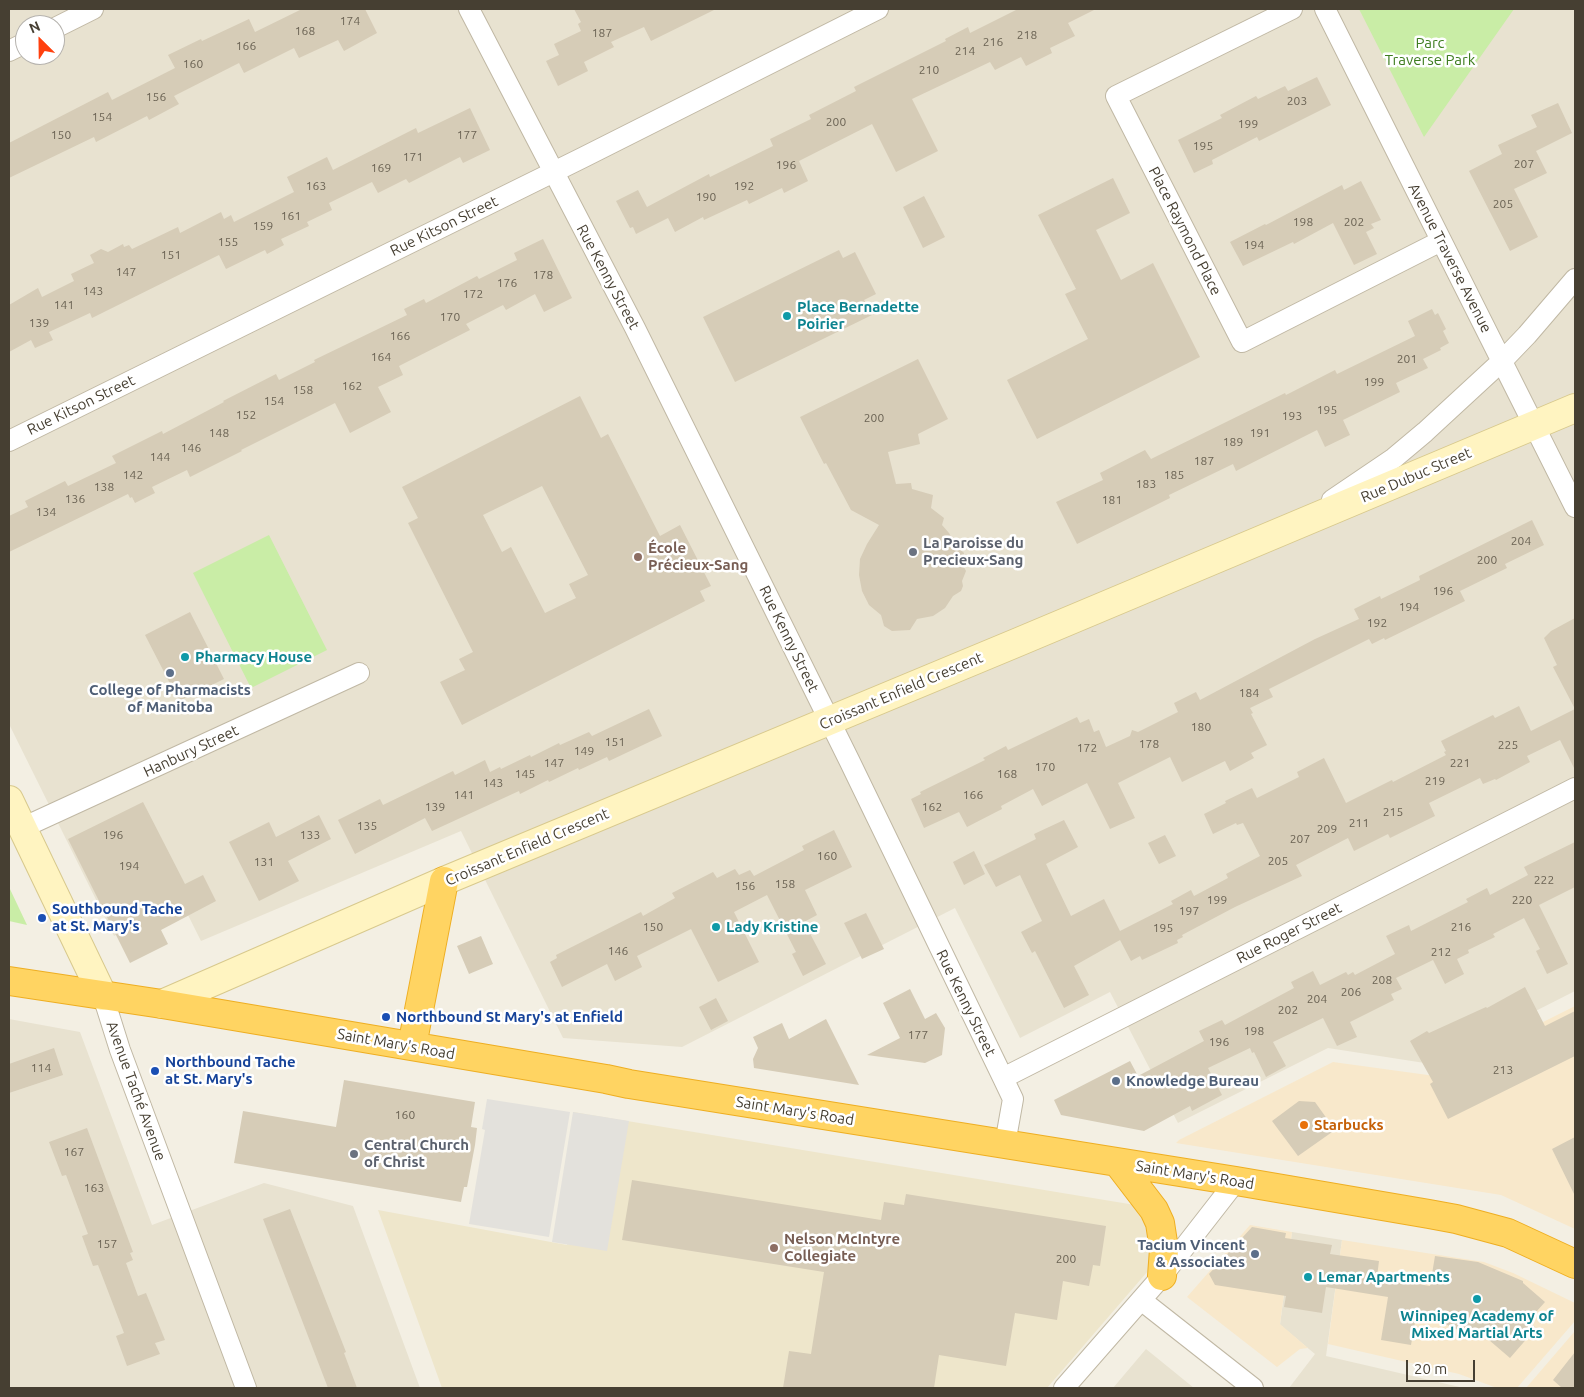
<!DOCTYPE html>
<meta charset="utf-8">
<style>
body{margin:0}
#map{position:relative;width:1584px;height:1397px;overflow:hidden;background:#f3efe3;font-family:Ubuntu,sans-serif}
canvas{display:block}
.frame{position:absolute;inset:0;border:10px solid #463f32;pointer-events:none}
.north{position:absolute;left:15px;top:15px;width:50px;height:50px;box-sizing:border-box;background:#fff;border:1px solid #b5b2ad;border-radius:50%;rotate:337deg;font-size:14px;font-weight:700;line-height:20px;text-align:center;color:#463f32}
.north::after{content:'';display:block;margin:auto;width:18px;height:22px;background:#ff400e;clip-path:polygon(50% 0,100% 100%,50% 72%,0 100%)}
.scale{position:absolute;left:1406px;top:1360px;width:69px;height:22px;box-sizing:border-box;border:2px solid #463f32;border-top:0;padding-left:6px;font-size:15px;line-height:18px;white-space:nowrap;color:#463f32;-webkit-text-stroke:4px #fff;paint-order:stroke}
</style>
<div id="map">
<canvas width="1584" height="1397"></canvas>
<div class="frame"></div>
<div class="north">N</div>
<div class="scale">20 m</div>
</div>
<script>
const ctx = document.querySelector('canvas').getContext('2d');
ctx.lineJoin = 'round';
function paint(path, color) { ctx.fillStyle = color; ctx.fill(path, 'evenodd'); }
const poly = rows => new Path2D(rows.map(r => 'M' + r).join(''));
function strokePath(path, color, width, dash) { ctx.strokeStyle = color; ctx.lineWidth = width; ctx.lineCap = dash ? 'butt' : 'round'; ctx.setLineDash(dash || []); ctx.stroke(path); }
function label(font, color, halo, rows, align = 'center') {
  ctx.font = font + ' Ubuntu,sans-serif'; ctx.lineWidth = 5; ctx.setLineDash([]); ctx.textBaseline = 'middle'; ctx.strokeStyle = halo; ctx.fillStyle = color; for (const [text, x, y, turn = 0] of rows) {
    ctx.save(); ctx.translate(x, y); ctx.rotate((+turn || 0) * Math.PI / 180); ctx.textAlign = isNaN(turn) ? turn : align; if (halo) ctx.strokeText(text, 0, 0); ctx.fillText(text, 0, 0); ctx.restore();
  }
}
paint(poly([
 [9,9,1575,9,1575,991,1431,1064,1328,1048,1178,1123,1110,992,1020,1038,955,908,682,1047,563,1038,461,831,201,941,181,901,114,936,9,724],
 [25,25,55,25,55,55,25,55],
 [9,1019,80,1032,152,1225,264,1183,353,1206,420,1388,9,1388],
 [1292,1232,1342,1240,1326,1356,1464,1388,1289,1388,1315,1354,1280,1325],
 [1146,1349,1194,1388,1113,1388]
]), '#e8e2d0');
paint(poly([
 [1575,1006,1575,1229,1501,1195,1176,1143,1179,1140,1333,1062,1435,1076],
 [1250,1225,1292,1232,1280,1324,1308,1348,1300,1349,1277,1367,1187,1297],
 [1342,1240,1484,1262,1513,1273,1575,1303,1575,1321,1517,1388,1497,1388,1459,1374,1328,1344],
 [1575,1331,1575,1388,1526,1388]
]), '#f8e8cb');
paint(poly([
 [573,1112,1141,1206,1149,1215,1154,1264,1047,1388,442,1388,378,1210,567,1245]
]), '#eee6cb');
paint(poly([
 [1359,9,1514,9,1424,137],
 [269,535,327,650,251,688,193,573],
 [9,887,27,925,9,921]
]), '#c9eda6');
paint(poly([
 [487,1099,570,1112,549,1237,469,1224,485,1130,482,1129],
 [573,1112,629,1121,607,1251,552,1242]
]), '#e3e1dc');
paint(poly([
 [302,9,365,9,377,33,344,51,338,40,299,58,294,48,244,73,239,63,174,96,179,104,149,120,147,116,96,142,94,137,9,178,9,143,108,92,112,100,175,68,168,55,201,39,202,41,249,19,255,32],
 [574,9,716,9,651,41,644,27,611,42,614,47,584,62,588,71,558,86,546,61,559,55,554,44,581,31,578,24,581,22],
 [1018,9,1096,9,1068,23,1075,36,1050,48,1052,53,1026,66,1021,57,995,70,990,62,912,99,938,151,896,172,872,124,799,161,808,181,784,193,782,188,749,204,747,200,704,220,703,217,675,232,668,218,636,234,633,227,630,228,616,201,638,190,647,207,709,174,710,177,773,146,770,139,811,119,809,115,856,91,854,87,946,41,945,39,968,27,970,33],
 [1317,77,1331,105,1259,141,1257,137,1212,160,1213,164,1194,173,1178,140,1222,118,1220,115,1256,96,1258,99,1285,86,1288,91],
 [1558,103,1572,133,1536,151,1547,173,1514,189,1538,237,1510,251,1469,171,1502,154,1498,145,1537,127,1531,115],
 [470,108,490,150,463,163,460,157,409,183,406,179,378,193,372,182,329,203,332,210,307,222,309,226,281,239,284,245,267,254,265,250,226,269,219,255,92,318,90,313,49,332,53,340,35,348,31,340,9,352,9,305,38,288,42,297,74,281,71,274,94,263,90,255,101,249,108,252,123,244,124,247,129,245,132,249,178,227,180,233,221,212,224,219,231,215,234,222,294,192,287,177,327,157,333,170,416,128,418,133],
 [1113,178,1130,213,1096,230,1121,280,1153,263,1200,357,1037,439,1007,380,1088,339,1065,294,1076,289,1038,215],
 [1361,181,1381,220,1371,224,1374,228,1366,232,1377,254,1354,265,1333,223,1294,244,1293,242,1243,266,1230,242,1265,224,1266,225,1342,185,1344,190],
 [924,196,945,237,923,248,903,207],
 [543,239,572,298,544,312,535,294,506,310,503,305,466,324,470,330,399,366,403,375,378,387,391,412,350,433,335,403,241,450,242,451,190,477,187,470,152,487,155,493,135,503,132,497,130,498,128,494,9,552,9,516,28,507,25,501,65,481,68,486,116,463,112,456,162,431,163,434,224,402,223,401,276,374,279,380,315,362,314,360,407,315,404,309,424,299,426,303,477,276,479,279,517,260,514,253],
 [839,250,843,258,855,252,876,294,864,300,872,315,735,382,703,317],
 [1432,309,1435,315,1438,313,1446,329,1443,331,1449,343,1440,348,1441,350,1423,359,1428,368,1396,383,1400,392,1343,420,1350,435,1325,447,1317,430,1236,471,1233,464,1169,495,1170,498,1144,511,1077,544,1056,502,1103,480,1100,473,1145,450,1151,459,1285,393,1286,395,1335,370,1337,374,1415,336,1408,321],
 [918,359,948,419,918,434,920,444,888,452,896,484,911,483,912,489,933,495,931,508,944,518,942,525,949,533,956,546,964,553,963,565,966,571,962,581,963,586,961,591,953,596,945,608,933,616,917,619,910,630,892,631,884,626,881,615,869,605,862,591,859,575,860,559,867,544,879,525,851,510,826,463,824,464,800,417],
 [580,396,601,438,608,434,660,536,680,525,711,586,700,591,705,601,462,725,440,682,465,670,459,659,473,652,408,523,418,518,402,487],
 [542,486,588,575,569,584,576,598,545,613,511,547,502,552,483,515],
 [1532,520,1544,545,1505,564,1507,568,1460,591,1465,601,1385,640,1384,638,1372,644,1369,639,1269,689,1273,697,1250,708,1253,713,1251,714,1267,745,1251,753,1254,758,1230,771,1225,761,1182,782,1170,757,1118,783,1135,818,1110,829,1087,783,1042,806,1033,789,1001,806,1002,809,967,827,959,812,924,828,911,799,921,794,920,792,985,760,983,758,1006,746,1008,750,1077,717,1080,723,1089,719,1094,732,1099,730,1106,747,1130,736,1132,730,1138,732,1178,712,1174,703,1196,692,1200,700,1315,639,1359,619,1354,609,1380,596,1381,599,1420,580,1419,576],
 [190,612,224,679,179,701,145,635],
 [1575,618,1575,770,1560,740,1527,756,1530,762,1496,780,1495,779,1483,784,1480,778,1429,803,1435,816,1390,838,1388,834,1354,851,1348,838,1296,865,1302,876,1235,907,1182,935,1183,937,1177,940,1178,943,1142,960,1140,956,1131,961,1120,940,1074,966,1089,995,1064,1008,1035,951,1032,953,1021,932,1042,921,1020,875,996,887,984,865,1036,839,1034,834,1064,820,1078,847,1046,864,1071,916,1104,899,1120,931,1173,904,1171,901,1191,890,1194,896,1228,878,1226,874,1260,856,1243,823,1237,825,1236,823,1213,834,1204,814,1226,803,1225,801,1252,788,1257,798,1299,777,1297,772,1324,758,1346,803,1392,780,1393,782,1446,755,1444,752,1446,751,1441,741,1493,715,1495,718,1519,706,1531,731,1575,709,1553,667,1557,665,1544,638,1551,631],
 [649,709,662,736,609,761,607,757,579,770,578,768,549,782,548,780,520,794,519,791,432,831,425,818,355,854,338,820,380,799,383,805,453,771,455,775,485,760,490,772,500,767,501,769,530,755,531,757,559,743,560,745,589,732,592,736],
 [143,802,185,884,203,875,216,901,161,930,168,944,130,963,68,839],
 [319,815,331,839,288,861,299,881,259,901,229,842,269,822,276,837],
 [834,830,852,867,805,890,817,915,804,922,826,964,803,976,792,954,796,952,767,895,734,912,759,962,718,982,691,929,637,956,642,967,615,981,607,964,562,987,550,962,557,958,556,955,641,912,643,916,675,898,672,893,713,872,717,878,735,869,739,875,750,870,754,876,804,850,802,846],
 [1165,835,1176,856,1159,864,1148,843],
 [1575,842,1575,887,1539,905,1568,964,1547,974,1536,951,1540,949,1524,918,1493,934,1495,937,1468,950,1469,953,1457,959,1464,974,1445,984,1433,960,1396,978,1402,989,1391,994,1394,1000,1350,1022,1357,1037,1337,1046,1323,1018,1273,1042,1286,1066,1266,1077,1254,1052,1252,1053,1250,1048,1208,1068,1222,1095,1192,1111,1190,1106,1144,1131,1061,1115,1054,1100,1130,1061,1138,1076,1204,1041,1199,1031,1222,1020,1225,1025,1294,988,1291,982,1313,971,1320,985,1346,972,1348,975,1353,972,1355,975,1395,954,1386,936,1409,925,1411,931,1468,902,1466,899,1487,888,1490,895,1528,875,1524,867],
 [974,851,985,874,964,885,953,862],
 [866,913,884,949,862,959,844,923],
 [481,936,493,964,469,974,457,946],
 [1525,987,1545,1026,1575,1011,1575,1056,1448,1119,1430,1084,1433,1082,1410,1041,1427,1031,1429,1033,1486,1007,1487,1008],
 [910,989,925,1019,936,1013,945,1028,942,1055,925,1063,867,1055,900,1038,883,1003],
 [716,998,728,1021,711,1030,699,1007],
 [826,1019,859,1085,754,1068,753,1059,758,1048,753,1037,782,1023,789,1039],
 [54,1048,63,1075,9,1093,9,1064],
 [344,1080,475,1102,471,1127,477,1128,475,1145,467,1187,464,1187,461,1202,234,1163,243,1111,336,1127],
 [1299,1101,1315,1102,1335,1130,1298,1156,1272,1121],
 [87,1128,133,1252,130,1253,133,1260,126,1263,138,1296,146,1293,165,1340,155,1343,160,1354,127,1366,116,1336,124,1333,98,1265,93,1266,82,1236,88,1234,66,1175,62,1176,49,1142],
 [1575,1137,1575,1196,1552,1149],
 [632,1180,881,1220,884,1202,904,1205,906,1194,1106,1226,1100,1266,1093,1265,1089,1286,1063,1281,1057,1320,1015,1313,1006,1366,939,1355,934,1388,783,1388,789,1351,811,1354,824,1272,622,1240],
 [290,1209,346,1352,344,1353,357,1388,328,1388,263,1219],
 [1252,1227,1286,1233,1285,1238,1332,1245,1330,1254,1379,1261,1377,1277,1430,1286,1435,1256,1478,1262,1523,1281,1523,1283,1545,1302,1528,1321,1536,1328,1510,1358,1475,1328,1469,1335,1417,1311,1411,1345,1381,1340,1388,1297,1326,1287,1322,1313,1284,1307,1286,1296,1215,1285,1209,1274],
 [1575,1352,1575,1388,1562,1388,1553,1380]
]), '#d6ccb7');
const street = poly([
 [469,9,635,328,849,760,1003,1078,1013,1099,1005,1144],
 [1292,9,1116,96,1242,342,1441,241],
 [1325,9,1575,507],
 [55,28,93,9],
 [9,51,25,43],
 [9,441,582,158,878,9],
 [1332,500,1394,458,1425,432,1502,361,1527,335,1575,279],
 [22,828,359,673],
 [103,996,120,1050,246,1388],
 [1003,1078,1575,788],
 [1141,1300,1253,1388],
 [1064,1388,1162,1276,1236,1181]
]);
const secondary = poly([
 [9,800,103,996],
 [162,1004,444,881,1016,643,1575,408]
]);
const highway = poly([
 [9,981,162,1004,606,1079,629,1084,1236,1181,1429,1214,1456,1219,1508,1233,1575,1264],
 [412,1046,444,881],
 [1118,1163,1154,1210,1160,1223,1164,1249,1162,1276]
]);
strokePath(street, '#c0b8a4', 22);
strokePath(secondary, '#d8c98d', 30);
strokePath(highway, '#eeae22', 30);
strokePath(street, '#fff', 20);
strokePath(secondary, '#fff4c1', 28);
strokePath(highway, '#ffd462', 28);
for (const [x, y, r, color] of [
 [787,316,5,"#0f9aa8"],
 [913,552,5,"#6b7280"],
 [638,557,5,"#8d6e63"],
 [185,657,5,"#0f9aa8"],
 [170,673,5,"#5c6f8a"],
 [42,918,5,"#1a4fb4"],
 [716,927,5,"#0f9aa8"],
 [386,1017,5,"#1a4fb4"],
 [155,1071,5,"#1a4fb4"],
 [1116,1081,5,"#5c6f8a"],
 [1304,1125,5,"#e8710a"],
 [354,1154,5,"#6b7280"],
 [774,1248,5,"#8d6e63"],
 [1255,1254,5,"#5c6f8a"],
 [1308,1277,5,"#0f9aa8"],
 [1477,1299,5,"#0f9aa8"]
]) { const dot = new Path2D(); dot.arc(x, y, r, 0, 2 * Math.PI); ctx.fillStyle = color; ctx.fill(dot); strokePath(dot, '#fff', 2); }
label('12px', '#6a6253', null, [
 ["174",350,21],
 ["168",305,31],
 ["187",602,33],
 ["218",1027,35],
 ["216",993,42],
 ["166",246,46],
 ["214",965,51],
 ["160",193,64],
 ["210",929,70],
 ["156",156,97],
 ["203",1297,101],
 ["154",102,117],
 ["200",836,122],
 ["199",1248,124],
 ["150",61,135],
 ["177",467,135],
 ["195",1203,146],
 ["171",413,157],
 ["207",1524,164],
 ["196",786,165],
 ["169",381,168],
 ["163",316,186],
 ["192",744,186],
 ["190",706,197],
 ["205",1503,204],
 ["161",291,216],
 ["198",1303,222],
 ["202",1354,222],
 ["159",263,226],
 ["155",228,242],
 ["194",1254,245],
 ["151",171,255],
 ["147",126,272],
 ["178",543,275],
 ["176",507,283],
 ["143",93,291],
 ["172",473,294],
 ["141",64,305],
 ["170",450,317],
 ["139",39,323],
 ["166",400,336],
 ["164",381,357],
 ["201",1407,359],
 ["199",1374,382],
 ["162",352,386],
 ["158",303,390],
 ["154",274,401],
 ["195",1327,410],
 ["152",246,415],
 ["193",1292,416],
 ["200",874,418],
 ["148",219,433],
 ["191",1260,433],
 ["189",1233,442],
 ["146",191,448],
 ["144",160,457],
 ["187",1204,461],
 ["142",133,475],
 ["185",1174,475],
 ["183",1146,484],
 ["138",104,487],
 ["136",75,499],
 ["181",1112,500],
 ["134",46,512],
 ["204",1521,541],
 ["200",1487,560],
 ["196",1443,591],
 ["194",1409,607],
 ["192",1377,623],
 ["184",1249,693],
 ["180",1201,727],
 ["151",615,742],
 ["178",1149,744],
 ["225",1508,745],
 ["172",1087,748],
 ["149",584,751],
 ["147",554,763],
 ["221",1460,763],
 ["170",1045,767],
 ["145",525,774],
 ["168",1007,774],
 ["219",1435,781],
 ["143",493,783],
 ["141",464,795],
 ["166",973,795],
 ["139",435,807],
 ["162",932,807],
 ["215",1393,812],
 ["211",1359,823],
 ["135",367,826],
 ["209",1327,829],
 ["196",113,835],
 ["133",310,835],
 ["207",1300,839],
 ["160",827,856],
 ["205",1278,861],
 ["131",264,862],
 ["194",129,866],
 ["222",1544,880],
 ["158",785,884],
 ["156",745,886],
 ["199",1217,900],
 ["220",1522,900],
 ["197",1189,911],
 ["150",653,927],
 ["216",1461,927],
 ["195",1163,928],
 ["146",618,951],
 ["212",1441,952],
 ["208",1382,980],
 ["206",1351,992],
 ["204",1317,999],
 ["202",1288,1010],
 ["198",1254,1031],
 ["177",918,1035],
 ["196",1219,1042],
 ["114",41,1068],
 ["213",1503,1070],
 ["160",405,1115],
 ["167",74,1152],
 ["163",94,1188],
 ["157",107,1244],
 ["200",1066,1259]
]);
label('15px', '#3e7d20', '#fff', [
 ["Parc",1430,43],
 ["Traverse Park",1430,60]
]);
label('15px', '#463f32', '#fff', [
 ["Rue Kitson Street",444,226,-26],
 ["Place Raymond Place",1185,231,63],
 ["Avenue Traverse Avenue",1450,258,63],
 ["Rue Kenny Street",608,277,62],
 ["Rue Kitson Street",81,405,-26],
 ["Rue Dubuc Street",1416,475,-23],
 ["Rue Kenny Street",789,639,64],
 ["Croissant Enfield Crescent",901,691,-23],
 ["Hanbury Street",191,751,-25],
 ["Croissant Enfield Crescent",527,847,-23],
 ["Rue Roger Street",1289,933,-27],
 ["Rue Kenny Street",966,1003,64],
 ["Saint Mary's Road",396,1044,10],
 ["Avenue Taché Avenue",136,1091,70],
 ["Saint Mary's Road",795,1111,9],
 ["Saint Mary's Road",1195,1175,9]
]);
label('bold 15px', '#0d838f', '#fff', [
 ["Place Bernadette",797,307],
 ["Poirier",797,324],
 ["Pharmacy House",195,657],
 ["Lady Kristine",726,927],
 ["Lemar Apartments",1318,1277],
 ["Winnipeg Academy of",1477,1316,"center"],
 ["Mixed Martial Arts",1477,1333,"center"]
], 'left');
label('bold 15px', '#5b616d', '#fff', [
 ["La Paroisse du",923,543],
 ["Precieux-Sang",923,560],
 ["Central Church",364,1145],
 ["of Christ",364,1162]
], 'left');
label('bold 15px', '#785e54', '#fff', [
 ["École",648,548],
 ["Précieux-Sang",648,565],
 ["Nelson McIntyre",784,1239],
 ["Collegiate",784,1256]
], 'left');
label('bold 15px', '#4e5e75', '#fff', [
 ["College of Pharmacists",170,690],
 ["of Manitoba",170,707],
 ["Knowledge Bureau",1126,1081,"left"],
 ["Tacium Vincent",1245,1245,"right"],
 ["& Associates",1245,1262,"right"]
]);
label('bold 15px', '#164399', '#fff', [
 ["Southbound Tache",52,909],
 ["at St. Mary's",52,926],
 ["Northbound St Mary's at Enfield",396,1017],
 ["Northbound Tache",165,1062],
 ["at St. Mary's",165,1079]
], 'left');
label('bold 15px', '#c56008', '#fff', [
 ["Starbucks",1314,1125]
], 'left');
</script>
